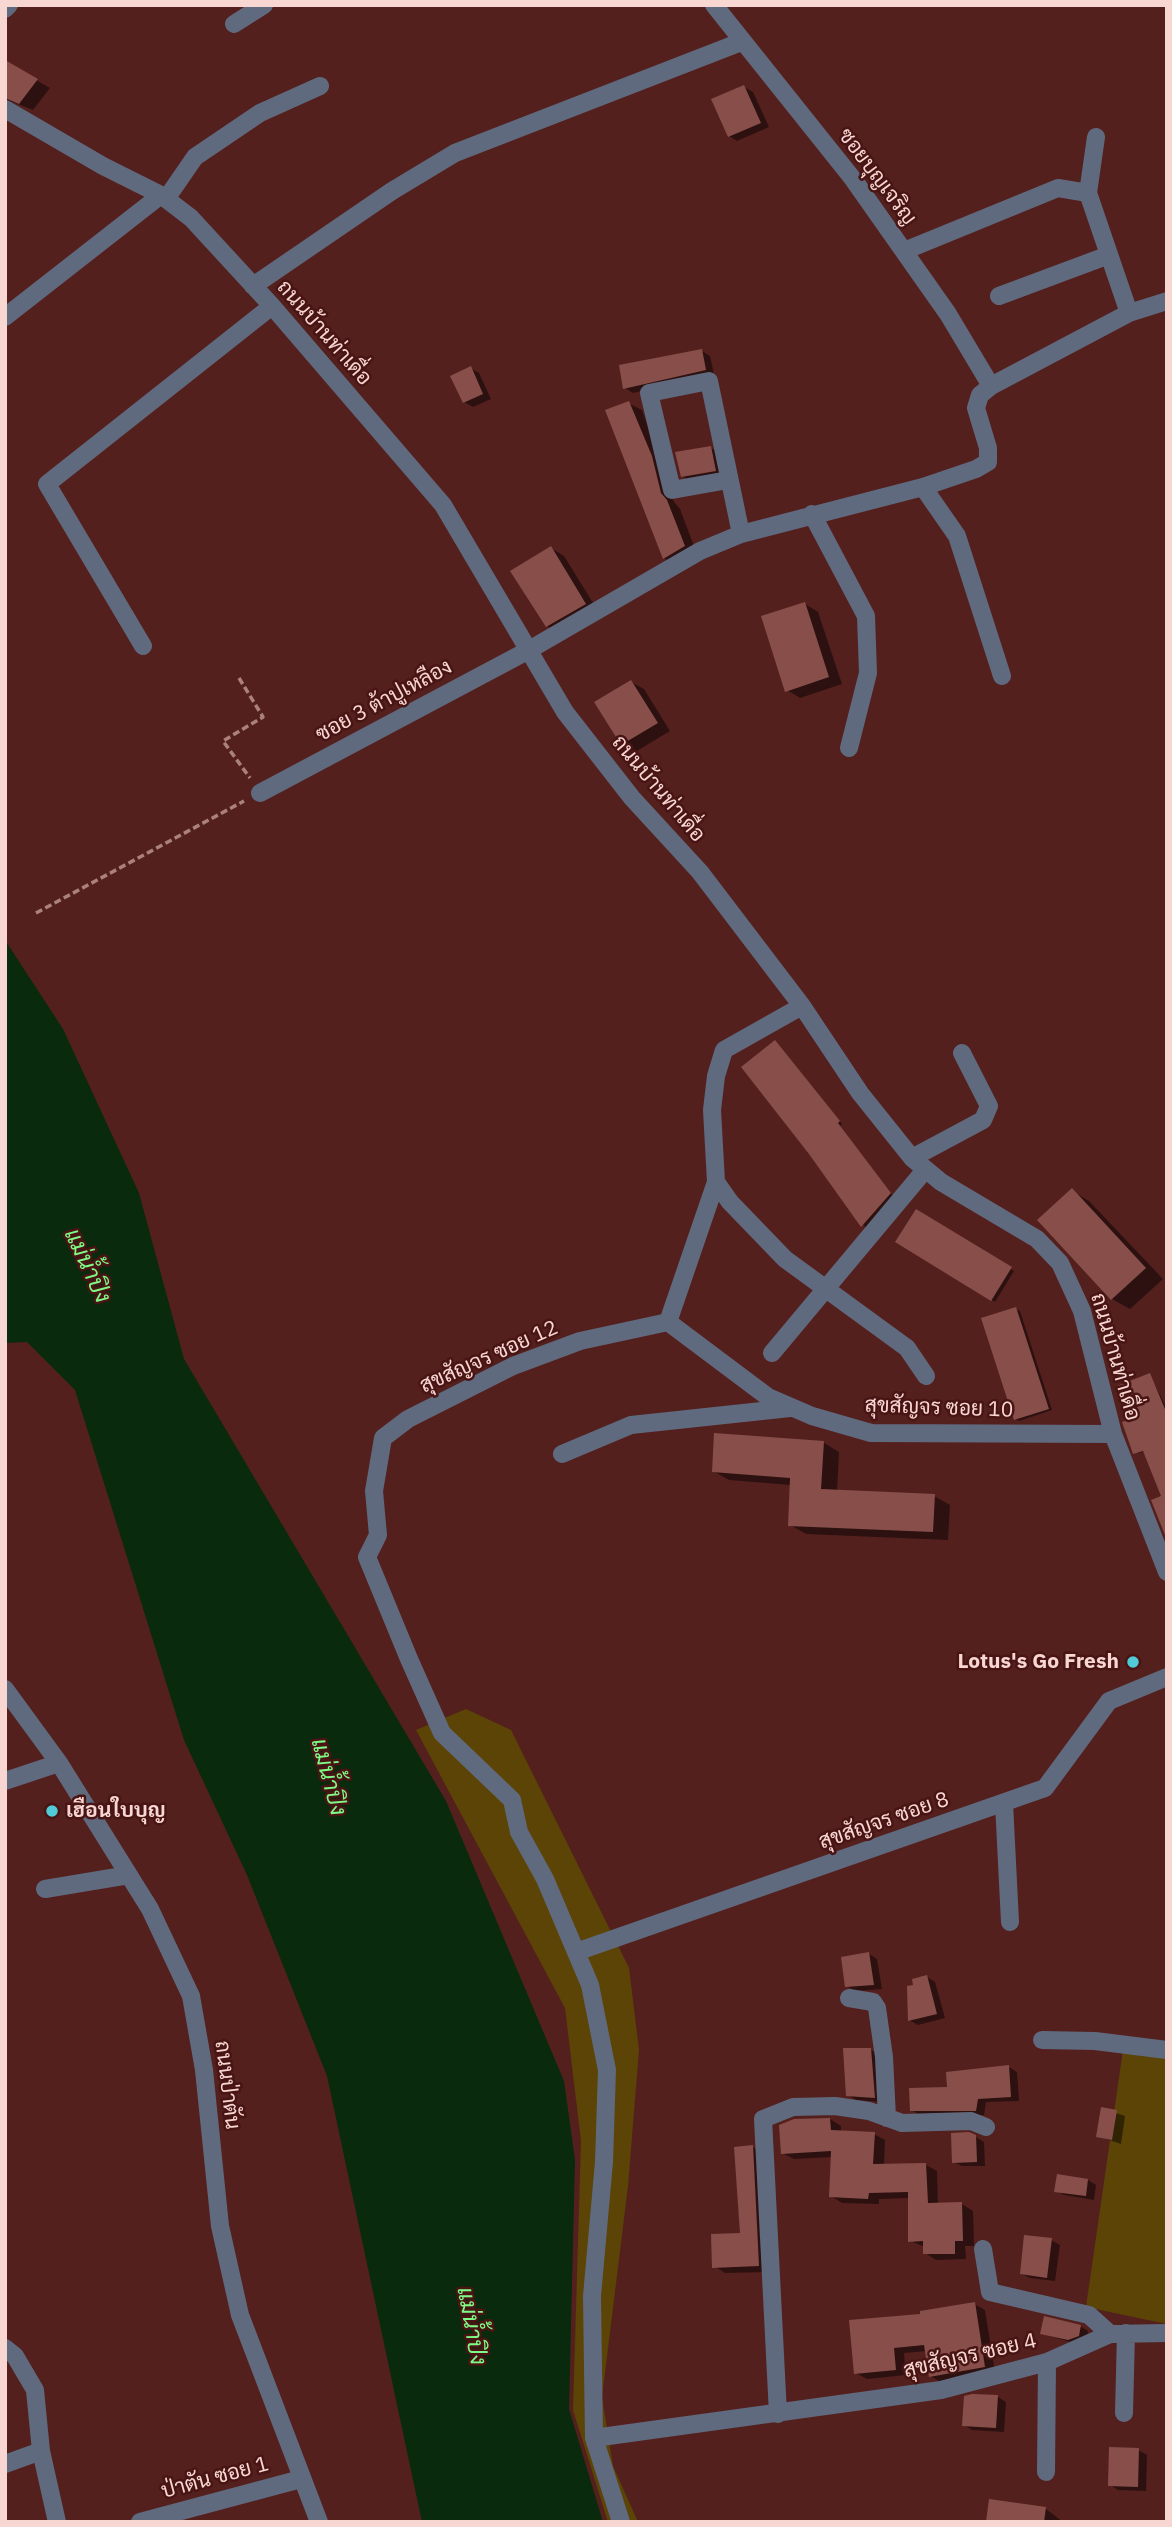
<!DOCTYPE html>
<meta charset="utf-8">
<style>
body{margin:0}
#map{position:relative;width:1172px;height:2527px;overflow:hidden;background:#54201e;font-family:"IBM Plex Sans",sans-serif}
canvas{display:block}
.frame{position:absolute;inset:0;border:7px solid #f8d6d2;pointer-events:none}
</style>
<div id="map">
<canvas width="1172" height="2527"></canvas>
<div class="frame"></div>
</div>
<script>
const ctx = document.querySelector('canvas').getContext('2d');
ctx.lineJoin = 'round';
function paint(path, color) { ctx.fillStyle = color; ctx.fill(path, 'evenodd'); }
const poly = rows => new Path2D(rows.map(r => 'M' + r).join(''));
function strokePath(path, color, width, dash) { ctx.strokeStyle = color; ctx.lineWidth = width; ctx.lineCap = dash ? 'butt' : 'round'; ctx.setLineDash(dash || []); ctx.stroke(path); }
function label(font, color, halo, rows, align = 'center') {
  ctx.font = font + ' "IBM Plex Sans",Sarabun,sans-serif'; ctx.lineWidth = 5; ctx.setLineDash([]); ctx.textBaseline = 'middle'; ctx.strokeStyle = halo; ctx.fillStyle = color; for (const [text, x, y, turn = 0] of rows) {
    ctx.save(); ctx.translate(x, y); ctx.rotate((+turn || 0) * Math.PI / 180); ctx.textAlign = isNaN(turn) ? turn : align; if (halo) ctx.strokeText(text, 0, 0); ctx.fillText(text, 0, 0); ctx.restore();
  }
}
paint(poly([
 [466,1709,511,1730,629,1968,639,2050,628,2186,602,2397,613,2466,638,2522,608,2522,573,2410,581,2141,565,2008,416,1730],
 [1123,2050,1167,2057,1167,2324,1086,2307]
]), '#5b4406');
paint(poly([
 [5,940,63,1029,139,1193,184,1359,446,1801,564,2081,575,2160,569,2409,603,2522,422,2522,327,2076,247,1875,184,1740,75,1390,27,1342,5,1343]
]), '#092a0c');
paint(poly([
 [5,62,50,88,33,110,5,99],
 [744,87,753,92,769,127,737,141,729,136],
 [702,351,710,356,714,374,633,393,625,388],
 [470,368,479,373,491,399,473,407,464,402],
 [628,403,642,410,674,502,680,509,697,554,677,566,664,558],
 [711,448,719,453,724,475,691,481,682,476],
 [551,548,564,556,598,611,560,634,547,626],
 [805,604,818,612,842,684,800,698,787,690],
 [631,682,644,689,670,731,635,752,622,744],
 [775,1042,842,1124,840,1126,893,1196,866,1228,811,1153],
 [1072,1191,1089,1201,1163,1279,1130,1309,1112,1299,1039,1220],
 [917,1211,1014,1271,995,1302,898,1242],
 [1016,1309,1020,1311,1052,1410,1019,1421,1015,1419],
 [1150,1375,1167,1409,1167,1534,1163,1497,1145,1452,1135,1453,1132,1420],
 [824,1443,839,1452,837,1492,934,1496,950,1505,948,1540,806,1534,790,1525,791,1485,729,1480,713,1471],
 [869,1954,877,1959,882,1989,855,1991,847,1986],
 [927,1977,935,1982,945,2018,918,2025,909,2020],
 [871,2050,879,2055,882,2102,856,2100,848,2095],
 [1009,2067,1017,2072,1019,2101,986,2102,984,2115,920,2115,911,2110,949,2089],
 [1103,2109,1125,2116,1121,2144,1098,2136],
 [830,2119,841,2126,841,2132,874,2134,885,2140,884,2166,926,2165,937,2171,938,2205,962,2204,973,2211,974,2246,965,2246,966,2259,936,2260,925,2253,925,2247,910,2241,909,2198,879,2199,879,2204,842,2203,831,2196,832,2157,794,2159,782,2153],
 [976,2137,984,2142,985,2166,962,2166,953,2162],
 [753,2147,764,2154,770,2272,725,2273,714,2266,741,2235],
 [1088,2180,1096,2185,1094,2200,1064,2195,1056,2191],
 [1051,2240,1060,2245,1055,2281,1030,2278,1022,2274],
 [974,2304,985,2310,995,2372,941,2382,930,2376,927,2351,904,2353,906,2375,867,2379,856,2373,922,2316],
 [1080,2326,1088,2331,1087,2340,1078,2344,1042,2334],
 [998,2397,1006,2402,1004,2432,972,2430,964,2425],
 [1138,2450,1147,2455,1146,2491,1118,2490,1110,2485],
 [991,2501,1046,2509,1063,2522,988,2522]
]), '#0007');
paint(poly([
 [5,60,38,79,19,104,5,98],
 [744,85,761,123,728,137,711,99],
 [702,349,706,370,623,389,619,365],
 [471,366,483,394,463,403,450,376],
 [629,401,652,456,661,493,667,500,685,546,663,559,605,410],
 [711,446,716,471,681,477,675,452],
 [551,546,586,604,546,627,510,571],
 [805,602,829,677,785,692,761,616],
 [631,680,658,723,621,745,594,702],
 [775,1040,840,1121,838,1123,891,1193,861,1227,809,1154,741,1067],
 [1072,1188,1146,1268,1111,1300,1037,1220],
 [916,1209,1012,1267,991,1301,895,1242],
 [1016,1307,1049,1409,1014,1420,981,1318],
 [1150,1373,1167,1414,1167,1540,1151,1500,1161,1496,1143,1451,1133,1454,1122,1422,1130,1419,1117,1386],
 [714,1433,824,1441,821,1489,935,1494,933,1532,788,1526,790,1478,712,1472],
 [869,1952,874,1985,845,1987,841,1957],
 [927,1975,937,2014,908,2021,907,1986,913,1985,912,1979],
 [843,2048,871,2048,875,2098,846,2096],
 [1009,2065,1011,2097,978,2099,976,2111,910,2111,909,2088,947,2087,946,2072],
 [1101,2107,1117,2110,1112,2140,1096,2137],
 [830,2118,831,2130,875,2132,873,2164,926,2163,928,2203,962,2202,963,2241,955,2241,955,2254,923,2254,923,2241,908,2242,908,2192,869,2193,868,2199,829,2197,831,2151,781,2154,779,2125,794,2119],
 [969,2132,976,2135,977,2162,952,2163,951,2133],
 [753,2145,759,2266,712,2268,711,2234,740,2233,734,2147],
 [1057,2174,1088,2179,1086,2196,1054,2192],
 [1024,2235,1052,2238,1047,2278,1020,2274],
 [975,2302,985,2367,929,2377,924,2345,894,2348,896,2370,854,2374,849,2320,920,2314,920,2311],
 [1044,2316,1081,2325,1079,2336,1068,2340,1040,2334],
 [972,2394,998,2395,996,2428,962,2426,964,2396],
 [1109,2447,1139,2448,1138,2487,1108,2486],
 [989,2499,1046,2507,1044,2522,986,2522]
]), '#884f4a');
strokePath(poly([
 [239,678,263,717,223,741,250,778],
 [36,913,244,801]
]), '#ab817e', 3.5, [7, 3.5]);
strokePath(poly([
 [714,5,853,179,948,314,991,386],
 [5,9,9,5],
 [234,24,264,5],
 [5,109,103,166,161,195,191,218,272,306,443,505,565,712,632,798,700,872,802,1006,860,1093,912,1158,941,1182,1037,1239,1060,1263,1082,1311,1113,1434,1167,1572],
 [1096,137,1088,193,1129,313],
 [166,199,195,157,260,113,320,86],
 [904,251,1058,188,1088,193],
 [253,286,392,191,455,153,741,42],
 [999,296,1109,255],
 [5,317,161,195],
 [728,480,672,490,649,393,709,381,741,534],
 [923,487,957,536,1002,676],
 [812,514,866,616,868,673,849,748],
 [143,646,47,484,272,306],
 [260,793,529,650,700,551,741,534,923,487,976,469,988,462,988,448,976,408,980,395,991,386,1129,313,1167,301],
 [912,1158,983,1120,989,1106,962,1053],
 [716,1182,730,1202,785,1259,907,1348,926,1376],
 [668,1322,768,1397,812,1416,871,1433,1113,1434],
 [772,1353,925,1170],
 [562,1454,631,1425,790,1408],
 [5,1689,59,1763,150,1909,191,1996,204,2070,220,2226,240,2315,319,2522],
 [5,1781,59,1763],
 [1004,1803,1010,1922],
 [45,1889,129,1875],
 [576,1952,1045,1788,1109,1701,1167,1677],
 [849,1998,873,2002,877,2008,884,2057,887,2118],
 [1042,2040,1095,2041,1167,2050],
 [983,2249,990,2292,1089,2315,1110,2334],
 [5,2348,15,2356,35,2390,41,2451,57,2522],
 [1124,2413,1126,2333],
 [778,2414,763,2119,793,2107,835,2106,869,2111,902,2123,971,2121,986,2127],
 [594,2438,941,2390,1047,2362,1110,2334,1167,2333],
 [5,2464,41,2451],
 [1046,2472,1047,2362],
 [140,2522,301,2479],
 [621,2522,594,2438,592,2296,604,2162,607,2070,590,1985,545,1879,519,1832,512,1800,442,1733,409,1659,367,1557,378,1535,374,1491,383,1438,408,1419,513,1366,580,1341,668,1322,716,1182,712,1110,716,1076,724,1050,802,1006]
]), '#606a7f', 18);
for (const [x, y, r, color] of [
 [1133,1662,7,"#52cbd8"],
 [52,1811,7,"#52cbd8"]
]) { const dot = new Path2D(); dot.arc(x, y, r, 0, 2 * Math.PI); ctx.fillStyle = color; ctx.fill(dot); strokePath(dot, '#481514', 2.5); }
label('21px', '#f8d6d2', '#481514', [
 ["ซอยบุญเจริญ",877,177,53],
 ["ถนนบ้านท่าเดื่อ",324,333,49],
 ["ซอย 3 ต้าปูเหลือง",384,701,-28],
 ["ถนนบ้านท่าเดื่อ",658,789,50],
 ["สุขสัญจร ซอย 12",489,1357,-24],
 ["ถนนบ้านท่าเดื่อ",1115,1357,74],
 ["สุขสัญจร ซอย 10",939,1408,2],
 ["สุขสัญจร ซอย 8",884,1821,-19],
 ["ถนนป่าตัน",227,2085,83],
 ["สุขสัญจร ซอย 4",970,2356,-13],
 ["ป่าตัน ซอย 1",215,2478,-15]
]);
label('bold 21px', '#f8d6d2', '#481514', [
 ["Lotus's Go Fresh",1119,1662],
 ["เฮือนใบบุญ",66,1811,"left"]
], 'right');
label('italic 23px', '#7efb85', '#481514', [
 ["แม่น้ำปิง",87,1266,65],
 ["แม่น้ำปิง",328,1777,75],
 ["แม่น้ำปิง",471,2326,80]
]);
</script>
